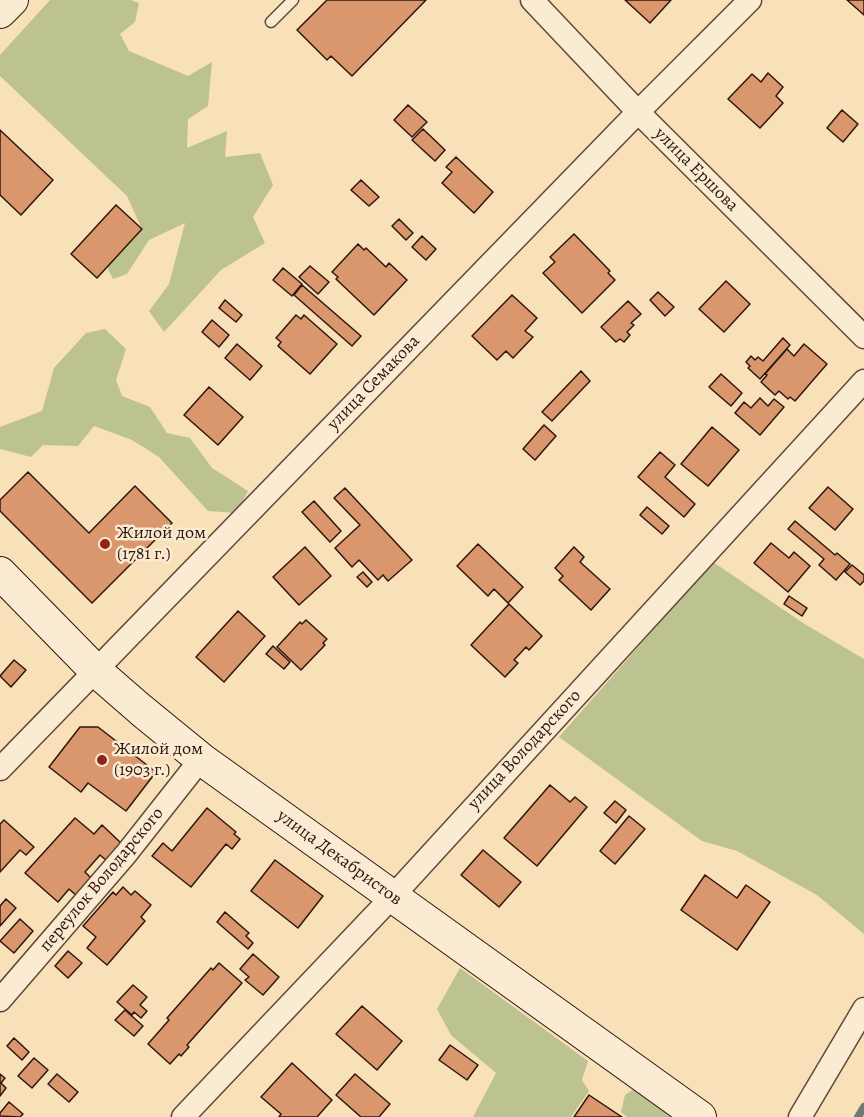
<!DOCTYPE html>
<meta charset="utf-8">
<style>
body{margin:0}
canvas{display:block;background:#f8e0b9}
</style>
<canvas width="864" height="1117"></canvas>
<script>
const ctx = document.querySelector('canvas').getContext('2d');
ctx.lineJoin = 'round';
function paint(path, color) { ctx.fillStyle = color; ctx.fill(path, 'evenodd'); }
const poly = rows => new Path2D(rows.map(r => 'M' + r).join(''));
function strokePath(path, color, width, dash) { ctx.strokeStyle = color; ctx.lineWidth = width; ctx.lineCap = dash ? 'butt' : 'round'; ctx.setLineDash(dash || []); ctx.stroke(path); }
function label(font, color, halo, rows, align = 'center') {
  ctx.font = font + ' Alegreya,serif'; ctx.lineWidth = 5; ctx.setLineDash([]); ctx.textBaseline = 'middle'; ctx.strokeStyle = halo; ctx.fillStyle = color; for (const [text, x, y, turn = 0] of rows) {
    ctx.save(); ctx.translate(x, y); ctx.rotate((+turn || 0) * Math.PI / 180); ctx.textAlign = isNaN(turn) ? turn : align; if (halo) ctx.strokeText(text, 0, 0); ctx.fillText(text, 0, 0); ctx.restore();
  }
}
paint(poly([
 [50,0,131,0,139,3,135,22,120,34,129,51,188,76,212,62,208,106,188,119,187,148,227,131,225,157,260,153,273,185,253,217,265,243,221,270,164,332,149,311,169,284,185,223,149,240,127,274,113,279,107,267,142,229,127,196,0,76,0,55],
 [105,329,126,349,116,380,122,396,150,407,167,433,190,438,212,468,248,491,237,513,208,511,159,457,132,440,94,426,78,446,43,445,31,457,0,449,0,427,42,411,54,368,86,333],
 [713,562,803,623,864,659,864,934,817,895,737,851,702,841,559,737],
 [460,968,588,1061,582,1080,589,1091,571,1117,473,1117,496,1073,451,1035,437,1009],
 [634,1089,671,1117,627,1117,621,1112,625,1095]
]), '#bcc290');
strokePath(poly([
 [858,1117,864,1107]
]), '#717b70', 8);
const building = poly([
 [327,0,426,0,352,76,331,56,327,60,297,30,327,0],
 [625,0,671,0,650,23,625,0],
 [847,0,864,0,864,15,847,0],
 [768,73,783,87,776,96,783,103,760,128,728,99,752,74,761,82,768,73],
 [408,105,427,122,412,137,394,120,408,105],
 [842,110,858,124,843,142,827,128,842,110],
 [423,129,445,150,435,161,412,140,423,129],
 [0,130,53,180,21,215,0,195,0,130],
 [456,157,493,192,474,213,442,183,452,172,446,167,456,157],
 [361,180,379,197,369,206,351,190,361,180],
 [116,205,142,229,97,278,71,254,116,205],
 [399,219,413,233,406,240,392,226,399,219],
 [574,234,610,271,608,273,615,280,582,313,543,273,555,262,550,257,574,234],
 [422,236,436,249,426,260,412,247,422,236],
 [358,244,364,250,366,248,386,267,389,263,407,280,374,315,336,279,338,277,332,272,358,244],
 [310,266,329,282,318,294,299,277,310,266],
 [283,268,302,284,292,296,273,280,283,268],
 [726,281,750,304,724,332,699,309,726,281],
 [302,285,361,336,352,346,294,295,302,285],
 [658,292,674,307,665,316,650,300,658,292],
 [512,295,537,318,525,331,533,337,513,358,506,351,497,360,472,336,512,295],
 [225,300,242,315,236,322,219,308,225,300],
 [628,301,641,314,631,323,634,325,627,332,630,335,624,342,620,339,616,342,601,327,628,301],
 [296,315,301,319,304,315,337,344,310,374,278,346,281,342,276,338,296,315],
 [212,320,229,335,219,347,202,332,212,320],
 [783,338,790,345,760,379,748,368,750,366,746,362,751,356,755,360,758,357,763,361,783,338],
 [237,344,262,366,250,380,225,358,237,344],
 [804,344,827,364,795,401,790,397,788,399,779,391,775,395,761,382,767,375,765,374,787,349,794,356,804,344],
 [581,371,590,381,552,421,542,412,581,371],
 [721,374,742,393,731,406,709,387,721,374],
 [209,387,243,417,218,445,184,415,209,387],
 [760,398,768,406,774,399,784,407,760,435,735,413,744,402,751,408,760,398],
 [544,425,556,436,535,460,523,449,544,425],
 [712,427,739,450,708,486,681,464,712,427],
 [660,452,675,465,665,477,695,504,684,517,638,477,660,452],
 [28,472,89,533,135,486,172,523,92,603,0,511,0,500,28,472],
 [828,487,853,509,835,530,809,508,828,487],
 [345,488,412,560,388,581,383,575,378,580,359,560,352,567,335,548,360,525,334,498,345,488],
 [314,501,341,531,330,542,302,512,314,501],
 [647,507,669,526,662,534,640,515,647,507],
 [795,521,835,555,837,553,850,564,836,580,819,565,824,559,788,529,795,521],
 [771,543,789,558,794,552,810,566,788,592,754,563,771,543],
 [478,544,523,587,508,603,494,589,488,596,457,566,478,544],
 [305,547,331,576,299,605,273,577,305,547],
 [574,547,584,557,580,562,610,589,591,610,559,580,563,576,555,568,574,547],
 [852,565,864,575,864,581,860,585,845,572,852,565],
 [363,572,372,582,367,587,357,577,363,572],
 [789,596,807,608,802,616,784,604,789,596],
 [509,604,542,636,529,650,526,647,514,660,518,663,505,677,471,645,509,604],
 [238,611,265,636,224,682,196,657,238,611],
 [306,620,327,639,323,643,325,645,301,670,277,647,300,622,302,624,306,620],
 [273,646,290,662,284,669,266,654,273,646],
 [14,660,26,670,11,687,0,676,14,660],
 [80,727,98,727,156,772,126,811,88,783,81,792,49,767,80,727],
 [550,785,570,802,575,797,587,807,537,866,504,838,550,785],
 [615,801,626,810,616,823,604,813,615,801],
 [207,808,236,832,234,834,240,839,232,849,226,844,191,887,152,856,163,843,172,851,207,808],
 [629,816,645,829,615,864,600,851,629,816],
 [75,818,94,834,102,825,122,844,107,861,100,855,85,872,92,879,77,896,69,889,58,902,25,873,75,818],
 [4,820,34,847,26,855,20,850,0,872,0,824,4,820],
 [483,850,521,882,499,907,461,875,483,850],
 [275,860,323,896,298,928,251,891,275,860],
 [705,875,737,898,746,885,770,902,737,950,681,910,705,875],
 [123,887,131,895,135,891,151,905,141,917,145,921,107,965,87,948,96,937,83,926,113,892,116,895,123,887],
 [6,899,16,908,0,926,0,906,6,899],
 [225,912,249,933,246,936,253,943,248,949,217,922,225,912],
 [20,919,33,931,14,953,0,941,20,919],
 [68,951,82,963,68,978,55,966,68,951],
 [253,954,279,977,263,995,245,980,249,977,240,969,253,954],
 [219,963,242,983,187,1045,189,1047,181,1056,179,1054,170,1064,148,1044,169,1020,167,1018,211,968,213,970,219,963],
 [133,985,147,997,140,1005,147,1011,141,1018,134,1012,132,1015,117,1002,133,985],
 [362,1006,402,1041,377,1070,336,1034,362,1006],
 [125,1010,143,1026,134,1036,115,1020,125,1010],
 [14,1038,29,1052,22,1060,7,1046,14,1038],
 [450,1045,478,1065,467,1080,439,1060,450,1045],
 [34,1058,48,1070,32,1088,18,1076,34,1058],
 [292,1063,332,1100,317,1117,279,1117,281,1114,261,1097,292,1063],
 [0,1074,5,1078,1,1083,6,1088,0,1096,0,1074],
 [57,1074,78,1092,69,1102,48,1084,57,1074],
 [355,1074,390,1104,379,1117,361,1117,336,1095,355,1074],
 [589,1095,622,1117,574,1117,589,1095],
 [9,1102,23,1114,20,1117,0,1116,0,1113,9,1102]
]);
paint(building, '#da976e');
strokePath(building, '#2f170e', 1.5);
const lane = poly([
 [271,22,293,0]
]);
const street = poly([
 [532,0,638,112,864,337],
 [0,769,638,112,750,0],
 [0,1000,126,854,201,759],
 [183,1117,392,897,864,381],
 [800,1117,864,1009]
]);
const secondary = poly([
 [0,12,12,0],
 [0,573,95,670,141,710,201,759,700,1117]
]);
strokePath(lane, '#614939', 13);
strokePath(street, '#614939', 25);
strokePath(secondary, '#2f170e', 34);
strokePath(lane, '#faebd2', 10);
strokePath(street, '#faebd2', 22);
strokePath(secondary, '#faebd2', 32);
for (const [x, y, r, color] of [
 [105,544,6,"#8f2418"],
 [102,760,6,"#8f2418"]
]) { const dot = new Path2D(); dot.arc(x, y, r, 0, 2 * Math.PI); ctx.fillStyle = color; ctx.fill(dot); strokePath(dot, '#faebd2', 2); }
label('18px', '#2f170e', '#faebd2', [
 ["улица Ершова",696,170,45],
 ["улица Семакова",374,383,-46],
 ["улица Володарского",525,750,-47],
 ["улица Декабристов",339,858,36],
 ["переулок Володарского",102,880,-50]
]);
label('18px', '#2f170e', '#faebd2', [
 ["Жилой дом",117,534],
 ["(1781 г.)",117,555],
 ["Жилой дом",114,750],
 ["(1903 г.)",114,771]
], 'left');
</script>
